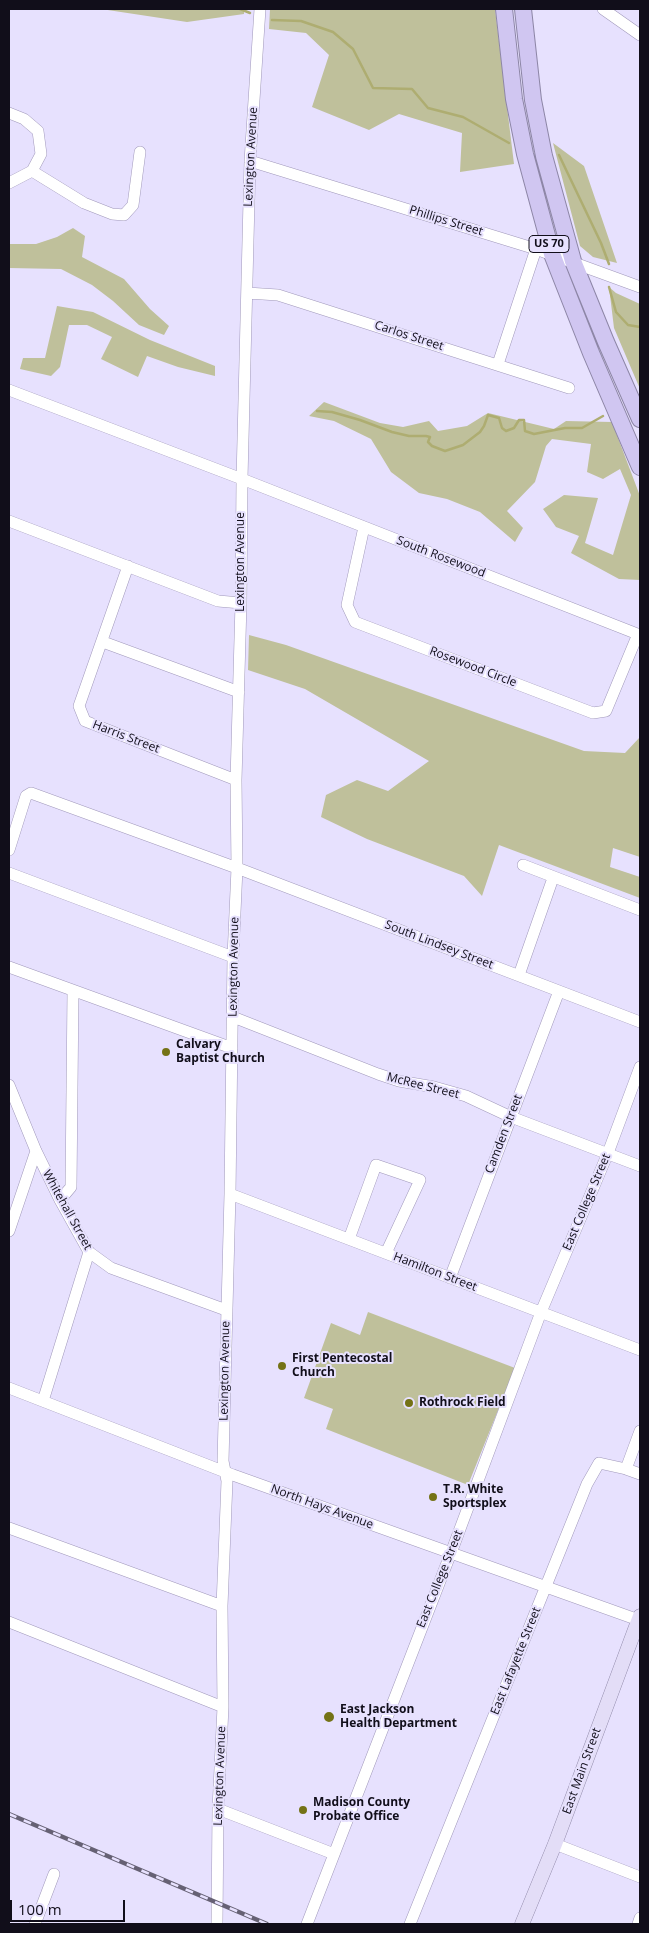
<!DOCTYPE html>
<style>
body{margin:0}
#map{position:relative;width:649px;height:1933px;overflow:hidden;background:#e7e1fe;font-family:"Open Sans",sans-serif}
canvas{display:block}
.frame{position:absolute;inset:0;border:10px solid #110e1a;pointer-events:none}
.scale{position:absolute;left:10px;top:1900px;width:115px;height:22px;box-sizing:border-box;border:2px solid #110e1a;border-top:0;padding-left:6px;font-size:15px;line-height:18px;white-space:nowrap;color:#110e1a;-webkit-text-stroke:4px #e7e1fe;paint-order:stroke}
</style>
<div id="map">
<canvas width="649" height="1933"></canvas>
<div class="frame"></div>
<div class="scale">100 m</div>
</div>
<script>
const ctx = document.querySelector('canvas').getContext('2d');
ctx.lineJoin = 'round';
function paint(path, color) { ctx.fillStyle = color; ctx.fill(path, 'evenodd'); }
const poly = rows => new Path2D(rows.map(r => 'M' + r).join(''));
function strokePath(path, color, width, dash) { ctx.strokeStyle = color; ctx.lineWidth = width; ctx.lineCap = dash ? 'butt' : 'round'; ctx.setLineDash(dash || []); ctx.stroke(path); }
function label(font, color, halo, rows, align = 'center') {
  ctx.font = font + ' "Open Sans",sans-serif'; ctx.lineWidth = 4; ctx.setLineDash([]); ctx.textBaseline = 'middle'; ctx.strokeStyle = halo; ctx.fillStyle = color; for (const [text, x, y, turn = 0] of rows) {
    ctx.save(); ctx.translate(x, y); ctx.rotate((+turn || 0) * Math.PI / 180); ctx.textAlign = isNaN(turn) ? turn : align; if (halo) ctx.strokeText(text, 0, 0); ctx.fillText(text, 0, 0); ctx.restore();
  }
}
paint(poly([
 [101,9,244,9,244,14,187,22],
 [270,9,495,9,514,164,460,172,462,133,399,114,369,130,312,107,329,55,306,33,269,29],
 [553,143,584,166,617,263,593,257,580,246],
 [73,228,85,236,82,257,124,279,150,309,169,326,164,335,139,325,113,301,92,285,61,269,9,268,9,244,36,244,57,237],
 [609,287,616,293,640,304,640,389,614,328],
 [57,306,93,312,150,340,215,366,215,376,178,367,147,356,138,377,101,359,112,337,87,325,69,325,60,367,51,376,20,369,23,358,45,358],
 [324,402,380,423,403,427,429,421,438,431,467,426,488,413,554,429,566,421,612,422,640,496,640,580,619,579,571,553,579,536,556,527,543,509,564,495,598,498,585,543,613,555,631,495,620,469,603,479,587,472,591,444,552,439,546,446,535,482,507,511,523,528,515,542,480,512,447,499,419,493,391,472,371,439,334,421,309,416],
 [249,635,286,645,584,751,625,753,640,737,640,857,613,848,610,867,640,877,640,898,499,845,482,896,464,876,367,839,321,817,326,795,357,780,388,791,429,761,305,689,248,670],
 [368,1312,515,1368,468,1485,326,1429,333,1409,304,1398,331,1323,360,1335]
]), '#bfc09b');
strokePath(poly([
 [240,9,250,13],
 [272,20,301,21,333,32,353,49,373,88,412,89,428,108,463,117,509,143],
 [559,155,601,243,609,264],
 [609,287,616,312,628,325,640,327],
 [317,411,332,412,360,420,392,432,409,436,426,436,430,437,428,442,432,446,445,451,463,445,480,432,484,426,488,415,499,418,502,428,506,431,514,428,519,420,524,420,525,431,534,434,565,428,582,428,603,416]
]), '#aead71', 2.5);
const minor = poly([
 [603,9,640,35],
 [9,113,24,119,38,131,41,154,32,171,9,183],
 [250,161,536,249,640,287],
 [32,171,84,203,112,214,124,215,133,205,140,152],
 [247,293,278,295,569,388],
 [498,364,536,249],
 [9,390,242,479,640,635],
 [9,521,218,601,241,603],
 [364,527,347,605,355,622,593,713,606,711,638,634],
 [128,566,79,706,85,721,236,780],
 [103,642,239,692],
 [9,850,26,796,31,793,237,868,640,1022],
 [523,865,640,910],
 [9,873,233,957],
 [9,967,232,1048],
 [519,975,553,878],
 [233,1017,378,1074,399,1081,434,1087,466,1096,511,1117,640,1166],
 [9,1085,36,1151,60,1200,89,1252,111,1268,226,1310],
 [230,1194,640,1350],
 [60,1200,71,1187,73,991],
 [9,1231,36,1151],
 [349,1239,376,1165,420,1180,386,1253],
 [450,1278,559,991],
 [9,1388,233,1475,633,1618,640,1619],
 [43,1401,89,1252],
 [626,1469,640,1431],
 [9,1528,222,1606],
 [9,1622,223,1707],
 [218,1809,334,1854],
 [555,1844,640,1877],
 [35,1924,54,1874],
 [217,1924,218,1809,223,1707,222,1606,227,1481,223,1461,230,1194,233,957,237,868,236,780,241,603,242,479,250,161,260,9],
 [307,1924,454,1545,541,1312,608,1153,640,1067],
 [410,1924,587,1484,599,1463,626,1469,640,1474],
 [638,1924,640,1918]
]);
const major = poly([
 [522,1924,555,1844,640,1616]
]);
const highway = poly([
 [504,9,514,99,525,154,552,254,591,353,640,467],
 [523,9,533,100,544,156,573,261,606,342,640,419]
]);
strokePath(minor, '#a199bb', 12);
strokePath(major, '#8d86a6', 15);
strokePath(highway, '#8d86a6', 18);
strokePath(minor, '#fff', 11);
strokePath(major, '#e3ddf7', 14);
strokePath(highway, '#d0c6f1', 16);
const rail = poly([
 [9,1814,267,1924]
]);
strokePath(rail, '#666174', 4.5);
strokePath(rail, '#e7e1fe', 2.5, [8]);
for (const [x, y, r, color] of [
 [166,1052,5,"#747216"],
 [282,1366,5,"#747216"],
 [409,1403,5,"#747216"],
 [433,1497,5,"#747216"],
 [329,1717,6,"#747216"],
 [303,1810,5,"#747216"]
]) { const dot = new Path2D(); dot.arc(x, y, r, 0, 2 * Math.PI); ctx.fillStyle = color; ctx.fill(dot); strokePath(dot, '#e7e1fe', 2); }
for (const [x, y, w] of [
 [549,244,40]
]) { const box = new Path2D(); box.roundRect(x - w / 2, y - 8.5, w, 17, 4); ctx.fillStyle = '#e7e1fe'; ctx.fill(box); strokePath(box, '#110e1a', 1); }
label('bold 11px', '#110e1a', null, [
 ["US 70",549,244]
]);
label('12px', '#110e1a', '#e7e1fe', [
 ["Lexington Avenue",251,157,-87],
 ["Phillips Street",446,221,17],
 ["Carlos Street",409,336,18],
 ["South Rosewood",441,557,21],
 ["Lexington Avenue",241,562,-90],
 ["Rosewood Circle",473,667,21],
 ["Harris Street",126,737,21],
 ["South Lindsey Street",439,945,21],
 ["Lexington Avenue",234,967,-89],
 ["McRee Street",423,1086,14],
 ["Camden Street",504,1134,-69],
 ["East College Street",587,1202,-67],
 ["Whitehall Street",67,1210,61],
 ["Hamilton Street",435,1272,21],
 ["Lexington Avenue",225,1371,-89],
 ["North Hays Avenue",322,1507,20],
 ["East College Street",440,1579,-68],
 ["East Lafayette Street",516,1661,-68],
 ["East Main Street",582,1771,-70],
 ["Lexington Avenue",220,1776,-88]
]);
label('bold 12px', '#110e1a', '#e7e1fe', [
 ["Calvary",176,1045],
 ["Baptist Church",176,1059],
 ["First Pentecostal",292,1359],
 ["Church",292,1373],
 ["Rothrock Field",419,1403],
 ["T.R. White",443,1490],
 ["Sportsplex",443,1504],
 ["East Jackson",340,1710],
 ["Health Department",340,1724],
 ["Madison County",313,1803],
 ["Probate Office",313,1817]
], 'left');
</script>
